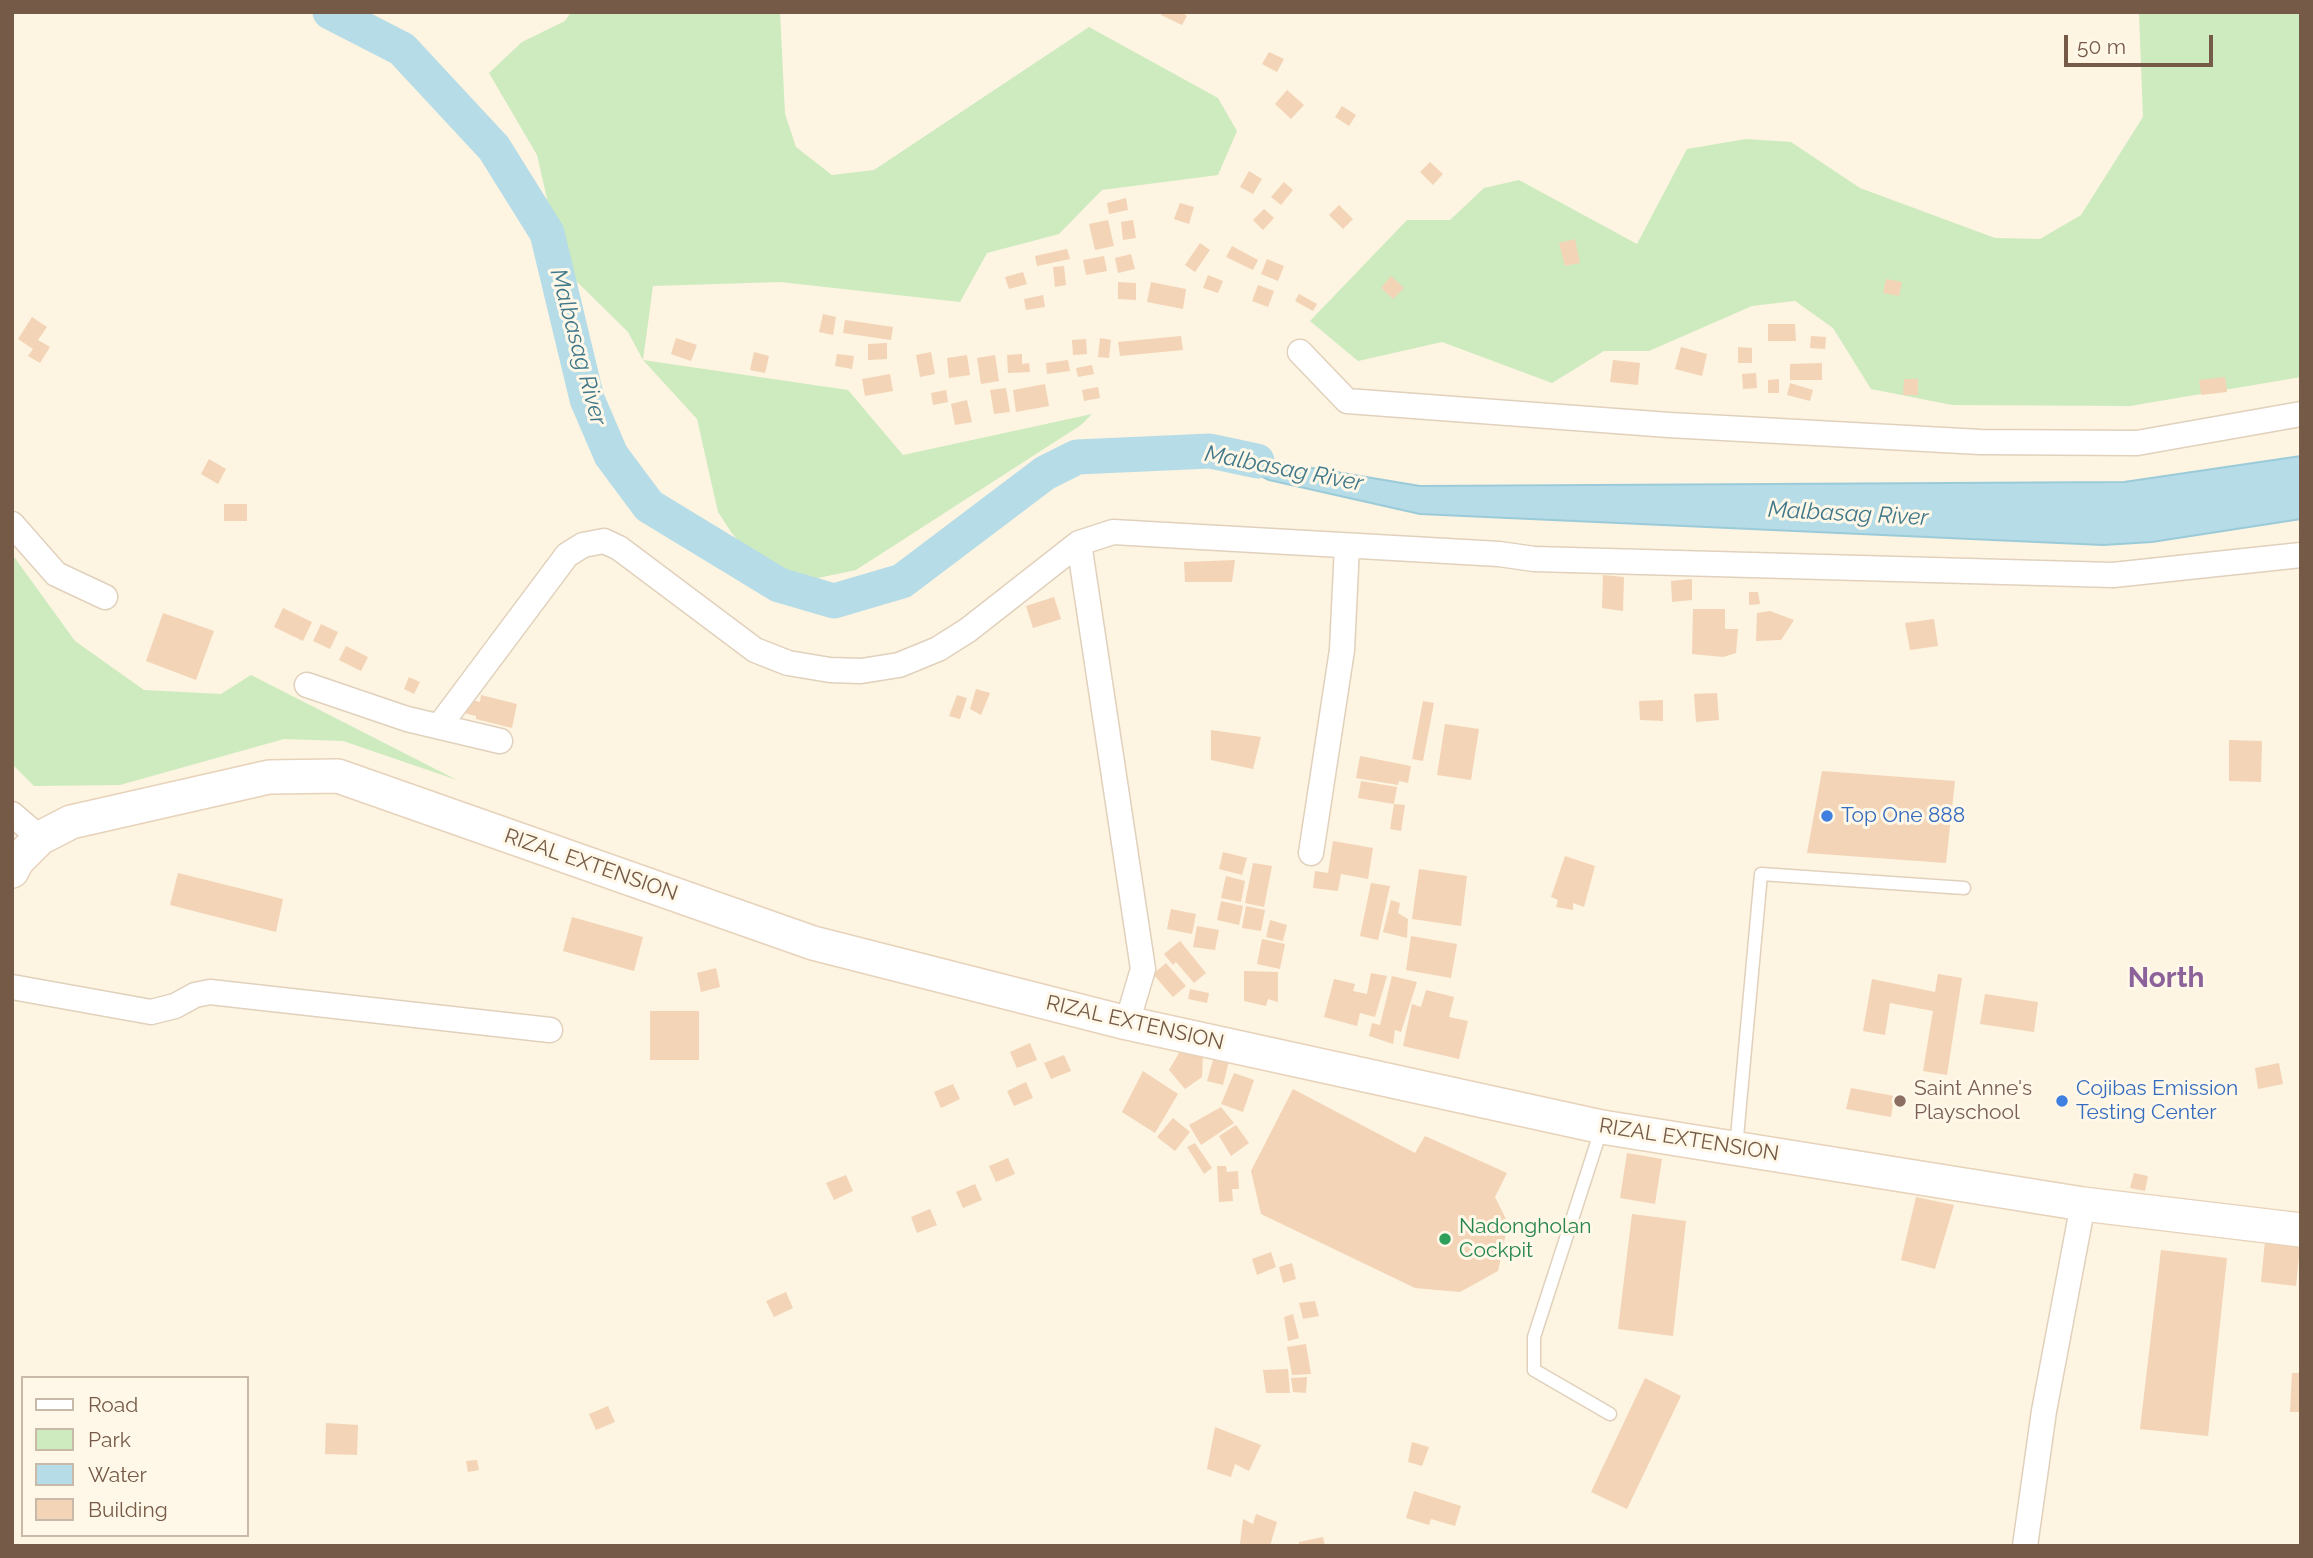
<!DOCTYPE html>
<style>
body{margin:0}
#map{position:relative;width:2313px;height:1558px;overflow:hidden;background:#fdf4e1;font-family:Raleway,sans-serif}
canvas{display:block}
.frame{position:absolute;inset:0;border:14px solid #755b47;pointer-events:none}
.legend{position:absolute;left:21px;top:1376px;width:228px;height:161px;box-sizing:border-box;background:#fff8e8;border:2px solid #c8b9a8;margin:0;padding:9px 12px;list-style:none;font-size:21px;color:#755b47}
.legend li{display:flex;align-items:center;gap:14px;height:35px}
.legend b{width:35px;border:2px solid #c8b9a8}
.scale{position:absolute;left:2064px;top:35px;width:149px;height:32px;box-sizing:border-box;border:4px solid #755b47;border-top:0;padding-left:9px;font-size:21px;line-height:24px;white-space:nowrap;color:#755b47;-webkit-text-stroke:5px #fff8e8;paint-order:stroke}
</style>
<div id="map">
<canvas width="2313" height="1558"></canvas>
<div class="frame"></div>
<ul class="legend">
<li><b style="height:9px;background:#fff"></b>Road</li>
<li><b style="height:19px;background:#cdebbf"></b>Park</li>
<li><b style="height:19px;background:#b5dce7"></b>Water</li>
<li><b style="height:19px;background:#f3d4b7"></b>Building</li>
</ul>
<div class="scale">50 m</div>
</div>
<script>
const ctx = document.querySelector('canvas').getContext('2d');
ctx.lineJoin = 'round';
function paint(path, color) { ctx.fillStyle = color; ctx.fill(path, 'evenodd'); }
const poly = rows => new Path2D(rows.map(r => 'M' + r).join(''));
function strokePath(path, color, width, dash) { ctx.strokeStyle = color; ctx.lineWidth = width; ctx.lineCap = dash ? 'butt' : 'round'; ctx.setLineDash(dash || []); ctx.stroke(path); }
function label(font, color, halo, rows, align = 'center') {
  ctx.font = font + ' Raleway,sans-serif'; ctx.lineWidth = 6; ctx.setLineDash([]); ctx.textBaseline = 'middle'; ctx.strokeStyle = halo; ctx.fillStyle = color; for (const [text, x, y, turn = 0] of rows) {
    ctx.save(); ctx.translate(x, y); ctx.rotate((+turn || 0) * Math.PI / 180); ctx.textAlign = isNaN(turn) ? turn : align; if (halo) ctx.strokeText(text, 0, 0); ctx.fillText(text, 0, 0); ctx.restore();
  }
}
paint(poly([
 [571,12,780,12,785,114,796,147,832,175,874,170,1089,27,1218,98,1237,131,1218,175,1102,190,1059,234,987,253,960,302,780,282,653,286,643,360,848,390,903,455,1092,414,1081,425,856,570,813,579,766,563,745,549,731,532,718,512,697,419,643,360,628,332,563,268,537,155,489,73,522,42,565,21],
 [2139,12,2301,12,2301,377,2130,406,1952,405,1871,389,1833,328,1795,301,1752,306,1649,351,1604,351,1552,383,1442,342,1358,361,1310,321,1407,220,1450,220,1484,188,1519,180,1637,244,1687,149,1746,139,1791,142,1860,188,1995,238,2040,239,2081,215,2143,117],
 [12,554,75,641,144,690,221,694,251,675,457,780,343,741,284,739,120,785,34,786,12,764]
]), '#cdebbf');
const water = poly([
 [1210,451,1420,486,2124,482,2301,456,2301,519,2152,542,2103,545,1420,514,1269,480,1210,451]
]);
paint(water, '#b5dce7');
strokePath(water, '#9bcbd9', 2);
strokePath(poly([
 [330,12,402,49,494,148,547,233,587,399,611,455,649,506,779,585,834,601,902,581,1045,473,1077,457,1210,451,1257,461]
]), '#b5dce7', 35);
paint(poly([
 [1162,12,1181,12,1187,16,1182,25,1161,15],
 [1269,52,1284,59,1277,72,1262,64],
 [1287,90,1304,105,1291,119,1275,104],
 [1342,106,1356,115,1349,126,1335,117],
 [1430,162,1443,174,1433,185,1420,172],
 [1249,171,1262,179,1253,194,1240,187],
 [1284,182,1293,190,1281,205,1271,197],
 [1126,198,1128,210,1109,214,1107,203],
 [1180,203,1194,207,1189,224,1174,219],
 [1339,205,1353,219,1343,229,1329,215],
 [1264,209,1274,218,1263,230,1253,220],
 [1108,220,1114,246,1095,250,1089,224],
 [1133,220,1136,238,1123,240,1121,222],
 [1575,239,1580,263,1565,266,1559,243],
 [1200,243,1210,250,1195,272,1185,265],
 [1232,246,1258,260,1253,270,1226,257],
 [1067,249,1070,259,1037,266,1035,256],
 [1131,254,1135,269,1118,273,1115,258],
 [1104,256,1107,271,1086,275,1083,260],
 [1267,259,1284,266,1278,281,1261,274],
 [1064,266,1066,285,1055,287,1053,267],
 [1023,272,1027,284,1009,289,1005,277],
 [1208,275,1223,281,1218,293,1203,288],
 [1391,276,1404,288,1393,299,1381,288],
 [1886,279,1902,282,1899,296,1883,293],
 [1118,282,1136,283,1136,300,1118,299],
 [1151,282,1186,289,1183,309,1147,302],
 [1258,285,1274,291,1268,307,1252,301],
 [1299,294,1317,304,1313,311,1295,301],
 [1043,295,1045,307,1026,310,1024,299],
 [823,314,836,317,833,335,819,332],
 [32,317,47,327,38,340,50,347,40,363,28,356,33,349,18,339],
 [845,320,893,327,891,340,843,333],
 [1768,324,1795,324,1796,341,1768,341],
 [1181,336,1183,350,1120,356,1118,342],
 [1811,336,1826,337,1825,349,1810,348],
 [676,338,697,345,691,361,671,354],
 [1100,338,1111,340,1109,358,1098,357],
 [1086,339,1087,354,1073,355,1072,340],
 [887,343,887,359,868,360,868,344],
 [1681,347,1707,354,1702,376,1675,369],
 [1738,347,1752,348,1752,363,1738,363],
 [754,352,769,356,765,373,750,370],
 [931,352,935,374,920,377,916,355],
 [837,354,854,356,852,369,835,366],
 [1022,354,1022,364,1029,363,1030,372,1008,373,1007,355],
 [967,355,970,375,949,378,947,358],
 [995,355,999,381,981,384,977,358],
 [1068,360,1070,371,1047,374,1046,363],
 [1613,360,1640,363,1638,385,1610,382],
 [1822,363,1822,380,1790,380,1790,364],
 [1092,365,1094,374,1078,377,1076,368],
 [1756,373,1757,388,1743,389,1742,374],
 [890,374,893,391,865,396,862,379],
 [2225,377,2227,392,2201,395,2199,380],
 [1779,379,1779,393,1768,393,1768,380],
 [1904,379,1918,379,1918,395,1903,395],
 [1790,383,1813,390,1810,401,1787,395],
 [1045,384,1049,406,1016,412,1013,390],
 [1098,387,1100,398,1084,401,1082,390],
 [1006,388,1010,412,994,414,990,390],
 [946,390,948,402,933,405,931,393],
 [967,400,972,422,955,425,951,404],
 [209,459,226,469,218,484,201,474],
 [224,504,247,504,247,521,224,521],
 [1235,560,1232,582,1185,582,1184,562],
 [1603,575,1624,577,1623,611,1602,608],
 [1692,579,1692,600,1672,602,1671,581],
 [1749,592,1758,592,1760,604,1749,605],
 [1054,597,1061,619,1033,628,1026,606],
 [283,608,312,622,303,641,274,627],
 [1693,609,1725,609,1725,629,1738,629,1736,653,1723,657,1692,654],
 [1770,611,1794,620,1781,640,1756,641,1757,613],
 [163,613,214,631,196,680,146,661],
 [1934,619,1938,646,1910,650,1905,623],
 [321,624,338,632,330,649,313,641],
 [346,646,368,657,361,671,339,660],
 [409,677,420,682,414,694,404,689],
 [976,689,990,693,981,715,970,709],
 [1717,693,1719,720,1696,722,1694,694],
 [481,695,517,704,512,728,476,719,476,716,459,712,462,697,480,702],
 [957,695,967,698,960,719,949,716],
 [1663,700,1663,721,1640,720,1639,701],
 [1423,701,1434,703,1423,761,1412,759],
 [1445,724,1479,729,1471,780,1437,775],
 [1211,730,1261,737,1253,769,1211,760],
 [2229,740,2262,741,2261,782,2229,781],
 [1360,756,1411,766,1408,783,1399,781,1398,785,1356,778],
 [1822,771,1955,781,1946,863,1807,853],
 [1361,781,1397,787,1394,804,1358,798],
 [1394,804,1405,805,1401,831,1390,829],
 [1333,841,1373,848,1368,879,1341,874,1338,891,1313,888,1315,871,1328,873],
 [1223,852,1247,858,1242,875,1219,869],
 [1565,856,1595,866,1584,907,1573,903,1573,910,1556,907,1558,900,1551,897],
 [1253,863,1272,866,1264,907,1245,903],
 [1419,869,1467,876,1461,926,1412,919],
 [178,873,283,899,276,932,170,905],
 [1226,876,1245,881,1241,902,1221,898],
 [1371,883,1390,886,1378,940,1360,936],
 [1391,900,1400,903,1398,913,1408,919,1407,938,1383,932],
 [1221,901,1243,906,1239,925,1217,920],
 [1246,906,1265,910,1261,931,1242,928],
 [1171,909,1196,914,1192,934,1167,929],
 [572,917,643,937,634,971,563,951],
 [1270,920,1287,925,1283,941,1266,937],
 [1197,926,1219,930,1215,950,1193,947],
 [1411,936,1457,944,1451,978,1406,970],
 [1262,939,1285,944,1280,969,1257,964],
 [1180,941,1206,973,1194,983,1176,962,1173,965,1164,954],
 [1166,963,1186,986,1173,997,1153,974],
 [716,968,720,987,701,992,697,973],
 [1244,971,1278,972,1278,1002,1268,999,1266,1006,1244,1001],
 [1371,973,1387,976,1375,1017,1360,1013,1357,1026,1324,1017,1334,979,1355,984,1353,991,1367,994],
 [1938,974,1962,978,1947,1075,1923,1071,1933,1011,1890,1003,1885,1035,1863,1031,1872,979,1935,992],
 [1392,976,1417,982,1401,1032,1395,1030,1393,1044,1369,1036,1372,1023,1380,1025],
 [1190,989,1209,993,1207,1003,1188,999],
 [1426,990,1454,997,1449,1017,1468,1021,1459,1059,1403,1046,1412,1004,1421,1007],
 [1985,994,2038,1002,2034,1032,1980,1024],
 [650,1011,699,1011,699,1060,650,1060],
 [1030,1043,1037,1060,1017,1068,1010,1052],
 [1185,1043,1203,1056,1202,1077,1185,1089,1169,1070],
 [1215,1053,1230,1057,1223,1085,1207,1081],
 [1064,1055,1071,1071,1051,1079,1044,1063],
 [2279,1063,2283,1084,2258,1089,2255,1068],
 [1143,1071,1178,1094,1155,1133,1122,1112],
 [1234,1073,1254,1080,1243,1112,1221,1104],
 [1026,1082,1033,1098,1014,1106,1007,1091],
 [953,1084,960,1099,941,1108,934,1092],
 [1851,1088,1894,1096,1891,1117,1846,1109],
 [1293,1089,1415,1153,1425,1136,1507,1173,1495,1197,1508,1223,1498,1271,1460,1292,1415,1288,1261,1214,1251,1171],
 [1221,1107,1234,1123,1201,1145,1189,1125],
 [1173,1118,1190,1132,1175,1151,1157,1137],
 [1236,1125,1249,1143,1231,1156,1219,1136],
 [1195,1143,1212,1168,1204,1174,1187,1147],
 [1627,1153,1662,1159,1655,1204,1620,1198],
 [1008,1158,1015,1174,996,1182,989,1166],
 [1217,1166,1226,1166,1227,1172,1238,1171,1239,1189,1232,1189,1233,1201,1219,1202],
 [2134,1173,2148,1176,2145,1191,2130,1188],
 [846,1175,853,1191,834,1200,826,1183],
 [975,1184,982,1200,963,1208,956,1192],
 [1916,1197,1954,1205,1935,1269,1901,1260],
 [930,1209,937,1225,917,1233,911,1217],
 [1632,1214,1686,1221,1673,1336,1618,1329],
 [2265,1241,2300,1245,2296,1286,2261,1282],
 [2161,1250,2227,1258,2208,1436,2140,1429],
 [1271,1252,1276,1267,1257,1275,1252,1259],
 [1292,1263,1296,1279,1283,1283,1279,1267],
 [786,1292,793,1308,774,1317,766,1301],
 [1315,1301,1319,1316,1303,1319,1299,1303],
 [1293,1314,1299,1338,1288,1341,1284,1317],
 [1306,1344,1311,1374,1292,1375,1287,1347],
 [1288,1369,1290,1393,1266,1393,1263,1370],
 [2292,1373,2301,1373,2301,1412,2290,1412],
 [1307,1377,1306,1393,1293,1392,1291,1378],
 [1645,1378,1681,1396,1627,1509,1591,1492],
 [608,1406,615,1422,596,1430,589,1414],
 [326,1423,358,1425,357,1455,325,1454],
 [1215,1427,1261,1445,1249,1471,1235,1464,1231,1477,1207,1469],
 [1412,1442,1429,1447,1422,1466,1408,1462],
 [477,1460,479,1470,468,1472,466,1461],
 [1414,1491,1461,1506,1455,1526,1431,1519,1429,1525,1406,1518],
 [1256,1514,1277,1522,1270,1546,1245,1546,1240,1544,1243,1519,1253,1524],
 [1323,1537,1325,1546,1299,1546,1299,1542]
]), '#f3d4b7');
const lane = poly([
 [1601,1130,1534,1337,1534,1370,1610,1414],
 [1736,1148,1761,874,1964,888]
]);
const street = poly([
 [1300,352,1347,401,1669,425,1980,442,2137,443,2301,414],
 [12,524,56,574,105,597],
 [1079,543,1143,969,1127,1023],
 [307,685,407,719,500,741],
 [440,725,567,555,583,545,604,541,619,548,755,650,788,663,830,670,861,671,899,665,938,649,968,630,1079,543,1113,532,1499,554,1534,559,2113,575,2301,555],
 [12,814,40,838],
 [1311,853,1342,650,1347,546],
 [12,987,151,1012,175,1006,195,995,210,992,550,1030],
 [2025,1546,2044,1411,2083,1204]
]);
const secondary = poly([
 [12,871,17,861,40,838,71,822,269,777,338,776,813,943,1127,1023,1602,1127,2083,1204,2301,1230]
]);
strokePath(lane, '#e1d1bc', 15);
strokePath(street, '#e1d1bc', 27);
strokePath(secondary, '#e7d2ba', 36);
strokePath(lane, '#fff', 12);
strokePath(street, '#fff', 24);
strokePath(secondary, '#fff', 33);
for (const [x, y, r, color] of [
 [1827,816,7,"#3f7fe0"],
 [1900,1101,7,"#8d6e63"],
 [2062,1101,7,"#3f7fe0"],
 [1445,1239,7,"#2e9e5b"]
]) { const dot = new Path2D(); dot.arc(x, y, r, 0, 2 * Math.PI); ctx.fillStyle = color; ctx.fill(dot); strokePath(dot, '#fff8e8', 2.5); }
label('21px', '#366cbe', '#fff8e8', [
 ["Top One 888",1841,816],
 ["Cojibas Emission",2076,1089],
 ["Testing Center",2076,1113]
], 'left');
label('21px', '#755b47', '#fff8e8', [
 ["RIZAL EXTENSION",591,865,19],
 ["RIZAL EXTENSION",1135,1023,13],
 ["RIZAL EXTENSION",1689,1140,9]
]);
label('21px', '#785e54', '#fff8e8', [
 ["Saint Anne's",1914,1089],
 ["Playschool",1914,1113]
], 'left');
label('21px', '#27864d', '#fff8e8', [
 ["Nadongholan",1459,1227],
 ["Cockpit",1459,1251]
], 'left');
label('italic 23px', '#40788a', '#fff8e8', [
 ["Malbasag River",578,347,75],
 ["Malbasag River",1284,469,11],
 ["Malbasag River",1848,514,3]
]);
label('bold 28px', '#8b6299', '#fff8e8', [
 ["North",2166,979]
]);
</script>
